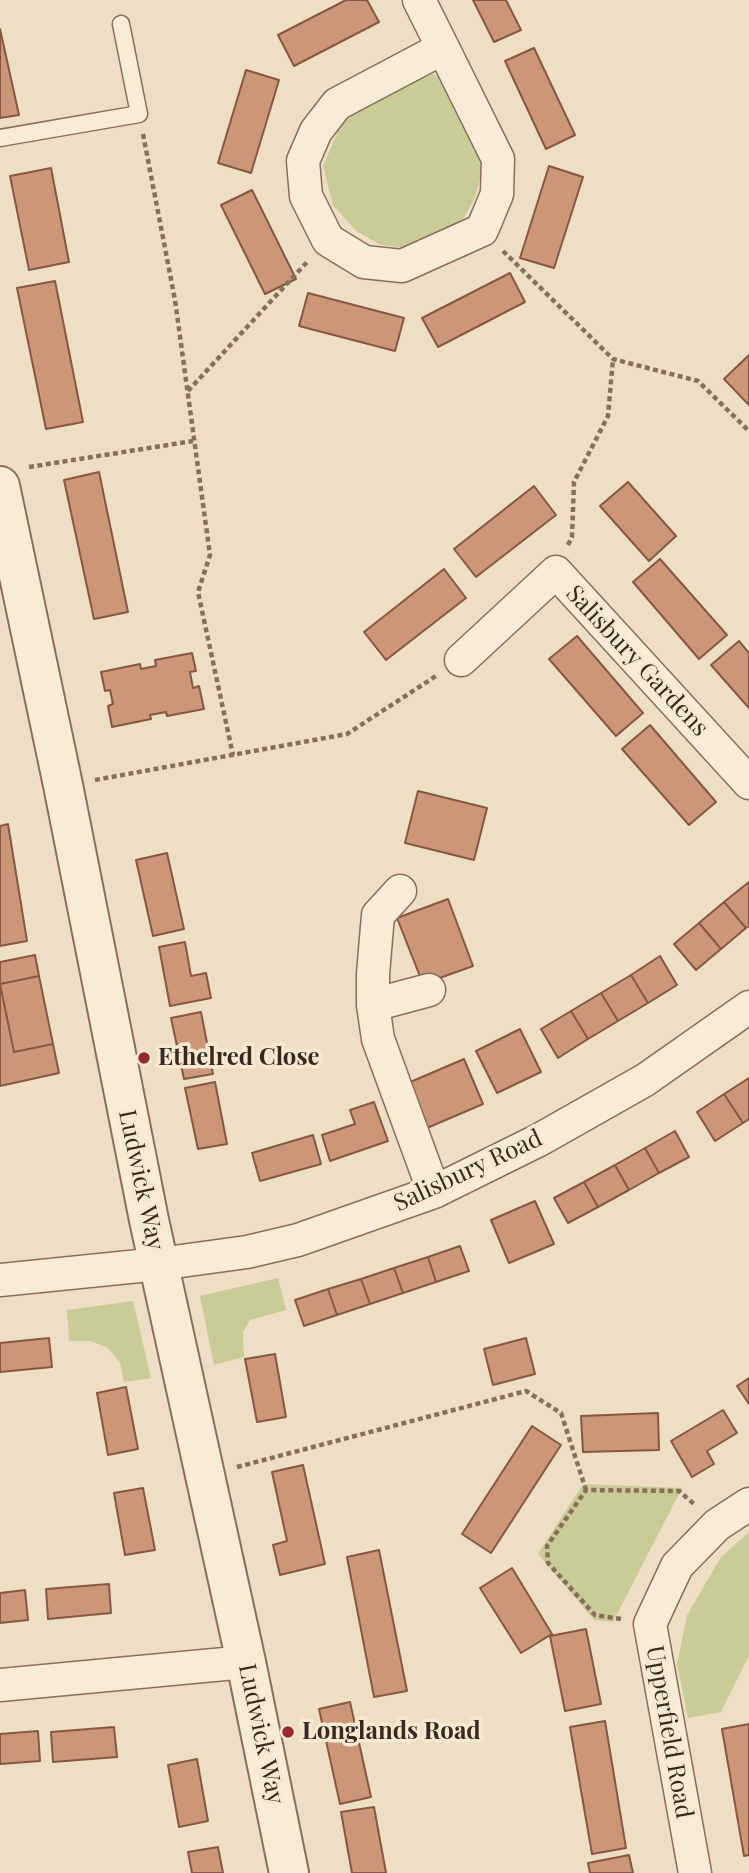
<!DOCTYPE html>
<style>
body{margin:0}
canvas{display:block;background:#eedec3}
</style>
<canvas width="749" height="1873"></canvas>
<script>
const ctx = document.querySelector('canvas').getContext('2d');
ctx.lineJoin = 'round';
function paint(path, color) { ctx.fillStyle = color; ctx.fill(path, 'evenodd'); }
const poly = rows => new Path2D(rows.map(r => 'M' + r).join(''));
function strokePath(path, color, width, dash) { ctx.strokeStyle = color; ctx.lineWidth = width; ctx.lineCap = dash ? 'butt' : 'round'; ctx.setLineDash(dash || []); ctx.stroke(path); }
function label(font, color, halo, rows, align = 'center') {
  ctx.font = font + ' "Playfair Display",serif'; ctx.lineWidth = 7; ctx.setLineDash([]); ctx.textBaseline = 'middle'; ctx.strokeStyle = halo; ctx.fillStyle = color; for (const [text, x, y, turn = 0] of rows) {
    ctx.save(); ctx.translate(x, y); ctx.rotate((+turn || 0) * Math.PI / 180); ctx.textAlign = isNaN(turn) ? turn : align; if (halo) ctx.strokeText(text, 0, 0); ctx.fillText(text, 0, 0); ctx.restore();
  }
}
paint(poly([
 [419,74,434,74,446,84,479,150,482,170,475,198,463,219,442,237,415,249,381,245,356,231,333,205,323,166,341,124,354,108],
 [278,1278,286,1310,250,1320,243,1332,244,1357,214,1365,200,1296],
 [133,1301,151,1378,124,1382,120,1363,108,1348,91,1341,69,1341,67,1310],
 [583,1484,682,1488,613,1622,594,1620,538,1554],
 [749,1532,749,1656,721,1712,688,1718,677,1664,687,1615,721,1557]
]), '#c9cc97');
const building = poly([
 [346,0,367,0,379,22,294,66,278,35,346,0],
 [473,0,506,0,521,30,494,42,473,0],
 [0,29,19,115,0,118,0,29],
 [534,48,575,135,546,149,505,61,534,48],
 [246,70,279,80,251,173,218,163,246,70],
 [549,166,583,177,554,268,520,258,549,166],
 [51,168,69,262,29,270,10,176,51,168],
 [252,190,296,279,265,294,221,205,252,190],
 [510,273,525,302,438,347,422,318,510,273],
 [55,281,83,422,46,429,17,288,55,281],
 [308,293,404,318,395,351,299,326,308,293],
 [749,355,749,405,724,379,749,355],
 [99,472,128,612,94,619,64,480,99,472],
 [628,482,676,536,649,561,600,506,628,482],
 [534,486,556,515,476,577,454,549,534,486],
 [660,559,727,635,699,659,633,582,660,559],
 [444,569,466,598,386,660,364,632,444,569],
 [577,636,643,713,616,736,549,659,577,636],
 [739,641,749,653,749,708,711,665,739,641],
 [192,653,196,671,190,672,193,688,199,686,204,709,167,716,166,712,150,715,151,719,112,727,108,706,113,704,110,690,105,691,101,672,140,664,141,669,156,666,155,660,192,653],
 [650,725,716,802,689,825,622,749,650,725],
 [418,791,487,808,474,860,405,843,418,791],
 [8,824,27,941,0,946,0,826,8,824],
 [167,853,184,929,153,936,136,860,167,853],
 [749,882,749,926,746,928,724,902,749,882],
 [448,899,473,966,423,984,397,918,448,899],
 [724,902,746,928,721,949,699,923,724,902],
 [699,923,721,949,696,970,674,944,699,923],
 [185,942,191,976,206,973,211,998,170,1006,159,947,185,942],
 [35,955,39,976,0,984,14,1052,53,1044,59,1073,0,1086,0,962,35,955],
 [660,956,677,985,648,1003,631,975,660,956],
 [631,975,648,1003,618,1021,601,993,631,975],
 [39,976,53,1044,14,1052,0,984,39,976],
 [601,993,618,1021,588,1039,571,1011,601,993],
 [571,1011,588,1039,558,1058,541,1029,571,1011],
 [201,1012,213,1074,184,1079,171,1018,201,1012],
 [520,1029,541,1072,497,1093,476,1051,520,1029],
 [464,1059,483,1104,427,1128,408,1083,464,1059],
 [749,1078,749,1119,743,1123,724,1094,749,1078],
 [215,1082,227,1144,198,1149,185,1088,215,1082],
 [724,1094,743,1123,715,1141,697,1112,724,1094],
 [374,1102,388,1141,330,1161,322,1135,355,1124,350,1110,374,1102],
 [675,1131,689,1157,659,1173,645,1148,675,1131],
 [313,1135,321,1164,260,1181,252,1153,313,1135],
 [645,1148,659,1173,629,1190,615,1165,645,1148],
 [615,1165,629,1190,598,1207,584,1182,615,1165],
 [584,1182,598,1207,568,1223,554,1198,584,1182],
 [535,1201,554,1244,509,1263,491,1220,535,1201],
 [460,1246,469,1271,436,1282,428,1257,460,1246],
 [428,1257,436,1282,403,1293,394,1268,428,1257],
 [394,1268,403,1293,370,1304,361,1279,394,1268],
 [361,1279,370,1304,337,1315,328,1289,361,1279],
 [328,1289,337,1315,304,1326,295,1300,328,1289],
 [49,1338,52,1367,0,1372,0,1343,49,1338],
 [526,1338,535,1374,493,1385,484,1349,526,1338],
 [275,1354,286,1417,257,1422,245,1359,275,1354],
 [749,1378,749,1404,737,1386,749,1378],
 [126,1387,138,1449,108,1455,97,1393,126,1387],
 [723,1410,737,1433,707,1451,714,1464,692,1477,671,1441,723,1410],
 [658,1413,659,1450,583,1452,581,1416,658,1413],
 [532,1426,561,1445,491,1553,462,1534,532,1426],
 [303,1465,325,1564,280,1575,273,1545,287,1541,272,1472,303,1465],
 [143,1488,155,1550,125,1555,114,1493,143,1488],
 [379,1550,407,1691,374,1697,347,1557,379,1550],
 [512,1568,552,1634,521,1653,480,1588,512,1568],
 [109,1584,111,1613,48,1619,46,1589,109,1584],
 [25,1590,28,1620,0,1623,0,1593,25,1590],
 [586,1629,601,1704,565,1711,550,1636,586,1629],
 [350,1702,371,1797,340,1804,319,1709,350,1702],
 [605,1721,626,1848,592,1854,570,1727,605,1721],
 [749,1724,749,1855,744,1856,722,1729,749,1724],
 [114,1727,117,1757,53,1762,51,1732,114,1727],
 [38,1731,40,1761,0,1764,0,1734,38,1731],
 [197,1759,208,1821,179,1827,168,1765,197,1759],
 [374,1807,386,1873,352,1873,341,1812,374,1807],
 [218,1847,223,1873,192,1873,188,1852,218,1847],
 [629,1855,633,1873,590,1873,588,1863,629,1855]
]);
paint(building, '#cc9679');
strokePath(building, '#875840', 2);
const service = poly([
 [0,138,139,114,121,24]
]);
const minor = poly([
 [419,0,443,48,498,159,497,194,482,230,402,266,364,262,328,240,306,196,303,161,316,131,337,104,443,48],
 [461,660,556,572,749,783],
 [400,891,378,915,373,974,373,1005,378,1039,434,1192],
 [373,1005,429,990],
 [0,1280,159,1264,247,1252,298,1240,434,1192,539,1140,645,1080,749,1007],
 [0,1685,246,1662],
 [695,1873,650,1624,677,1566,717,1525,749,1504]
]);
const tertiary = poly([
 [0,486,63,785,149,1220,246,1662,289,1873]
]);
strokePath(service, '#886f5a', 19);
strokePath(minor, '#886f5a', 35);
strokePath(tertiary, '#886f5a', 42);
strokePath(poly([
 [143,134,175,300,210,555,198,592,233,755],
 [503,251,613,359,698,381,749,431],
 [188,391,308,261],
 [29,467,193,441],
 [568,545,572,537,574,482,608,416,613,359],
 [95,780,347,734,436,676],
 [237,1467,526,1391,561,1413,586,1490],
 [621,1619,595,1615,548,1563,547,1546,586,1490,679,1491,694,1504]
]), '#886f5a', 4.5, [5, 3.5]);
strokePath(service, '#f9ecd6', 16);
strokePath(minor, '#f9ecd6', 32);
strokePath(tertiary, '#f9ecd6', 38);
for (const [x, y, r, color] of [
 [144,1058,7,"#962a32"],
 [288,1732,7,"#962a32"]
]) { const dot = new Path2D(); dot.arc(x, y, r, 0, 2 * Math.PI); ctx.fillStyle = color; ctx.fill(dot); strokePath(dot, '#f5e9d2', 2.5); }
label('24px', '#38291e', '#f5e9d2', [
 ["Salisbury Gardens",637,661,47],
 ["Salisbury Road",468,1171,-25],
 ["Ludwick Way",141,1180,78],
 ["Upperfield Road",669,1732,80],
 ["Ludwick Way",261,1734,78]
]);
label('bold 24px', '#38291e', '#f5e9d2', [
 ["Ethelred Close",158,1058],
 ["Longlands Road",302,1732]
], 'left');
</script>
